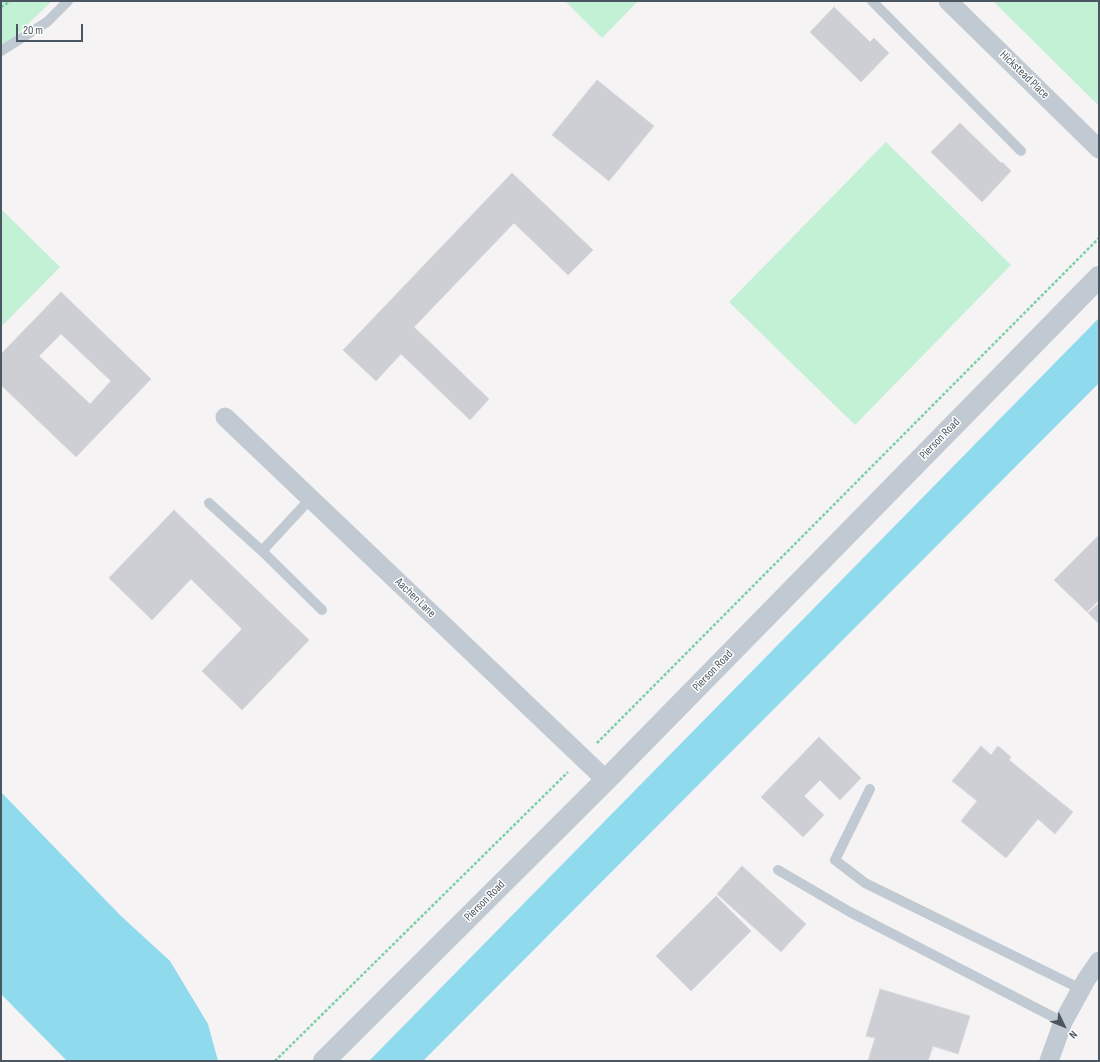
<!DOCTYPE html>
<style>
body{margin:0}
#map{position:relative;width:1100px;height:1062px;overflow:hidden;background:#f5f3f3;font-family:"Sofia Sans Condensed",sans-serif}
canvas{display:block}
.frame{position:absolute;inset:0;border:2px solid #4a5661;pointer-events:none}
.north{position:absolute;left:1044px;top:1006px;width:40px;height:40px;-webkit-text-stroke:3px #fff;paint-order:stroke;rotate:133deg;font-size:11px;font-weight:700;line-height:16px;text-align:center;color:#4a5661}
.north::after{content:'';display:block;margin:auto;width:14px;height:18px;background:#4a5661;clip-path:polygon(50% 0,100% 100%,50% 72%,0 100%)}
.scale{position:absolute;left:16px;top:24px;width:67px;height:18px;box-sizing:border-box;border:2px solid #4a5661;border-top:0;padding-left:5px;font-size:12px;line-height:14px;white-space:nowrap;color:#4a5661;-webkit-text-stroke:3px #fff;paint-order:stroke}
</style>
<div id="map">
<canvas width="1100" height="1062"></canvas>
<div class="frame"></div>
<div class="north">N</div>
<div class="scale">20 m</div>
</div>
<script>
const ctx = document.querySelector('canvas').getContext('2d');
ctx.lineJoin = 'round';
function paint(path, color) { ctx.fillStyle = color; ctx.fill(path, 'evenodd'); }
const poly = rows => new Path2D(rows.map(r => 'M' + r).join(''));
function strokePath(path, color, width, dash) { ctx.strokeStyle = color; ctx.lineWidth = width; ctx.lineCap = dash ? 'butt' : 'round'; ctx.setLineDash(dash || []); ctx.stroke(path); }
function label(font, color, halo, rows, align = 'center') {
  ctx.font = font + ' "Sofia Sans Condensed",sans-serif'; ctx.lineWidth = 3; ctx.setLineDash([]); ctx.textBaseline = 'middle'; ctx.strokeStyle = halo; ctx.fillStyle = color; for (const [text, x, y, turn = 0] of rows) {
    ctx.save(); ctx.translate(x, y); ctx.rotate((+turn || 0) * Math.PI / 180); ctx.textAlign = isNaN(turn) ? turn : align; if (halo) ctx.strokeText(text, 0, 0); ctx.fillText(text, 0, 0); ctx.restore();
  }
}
paint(poly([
 [1,1,52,1,1,50],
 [565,1,638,1,602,38],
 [993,1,1099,1,1099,106],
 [886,142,1011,265,855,425,729,302],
 [1,209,60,267,1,327]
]), '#c3f1d5');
paint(poly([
 [1099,318,1099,383,423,1061,369,1061],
 [1,792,120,915,170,961,208,1024,218,1061,67,1061,1,994]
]), '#90daee');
const building = poly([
 [834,7,870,42,874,38,889,53,861,82,810,32,834,7],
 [597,80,654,126,609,181,552,135,597,80],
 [960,123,1001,163,1002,162,1011,171,982,202,931,152,960,123],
 [512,173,593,250,568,275,514,223,414,327,489,399,470,420,401,354,376,381,343,350,512,173],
 [61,292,151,379,76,457,1,385,1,354,61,292],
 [61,334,111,381,90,404,39,356,61,334],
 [174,510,309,640,242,710,202,671,242,629,191,579,152,620,109,578,174,510],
 [1099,535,1099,600,1087,612,1054,580,1099,535],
 [1099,603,1099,624,1088,613,1099,603],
 [819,737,861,778,840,800,820,780,804,796,824,815,803,837,761,797,819,737],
 [981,746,991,755,998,746,1011,757,1009,760,1073,812,1055,834,1038,819,1006,858,961,821,977,801,952,781,981,746],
 [742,866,806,924,781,952,717,894,742,866],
 [716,896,751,931,691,991,656,956,716,896],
 [880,989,970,1016,958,1054,933,1046,928,1061,868,1061,875,1038,866,1036,880,989]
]);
paint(building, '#cdcfd5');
strokePath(building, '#d7d9de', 1);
strokePath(poly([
 [1,7,11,1],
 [597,743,1099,238],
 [275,1061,568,772]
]), '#7ad0a6', 2.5, [3, 2]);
strokePath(poly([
 [872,1,1021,151],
 [1,51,47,22,68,1],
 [311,498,262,551,322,610],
 [209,503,262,551],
 [870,789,835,860,865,883,1081,989],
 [778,870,850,912,1063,1022]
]), '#c1cad2', 10);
strokePath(poly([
 [948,1,1099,149],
 [225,417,606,780],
 [1049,1061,1063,1022,1086,980,1099,961]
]), '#c1cad2', 19);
strokePath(poly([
 [324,1061,606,780,1099,277]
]), '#c1cad2', 22);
label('12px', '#4a5661', '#fff', [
 ["Hickstead Place",1024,75,44],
 ["Pierson Road",940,439,-46],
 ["Aachen Lane",415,598,44],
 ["Pierson Road",713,671,-46],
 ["Pierson Road",485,901,-45]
]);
</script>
